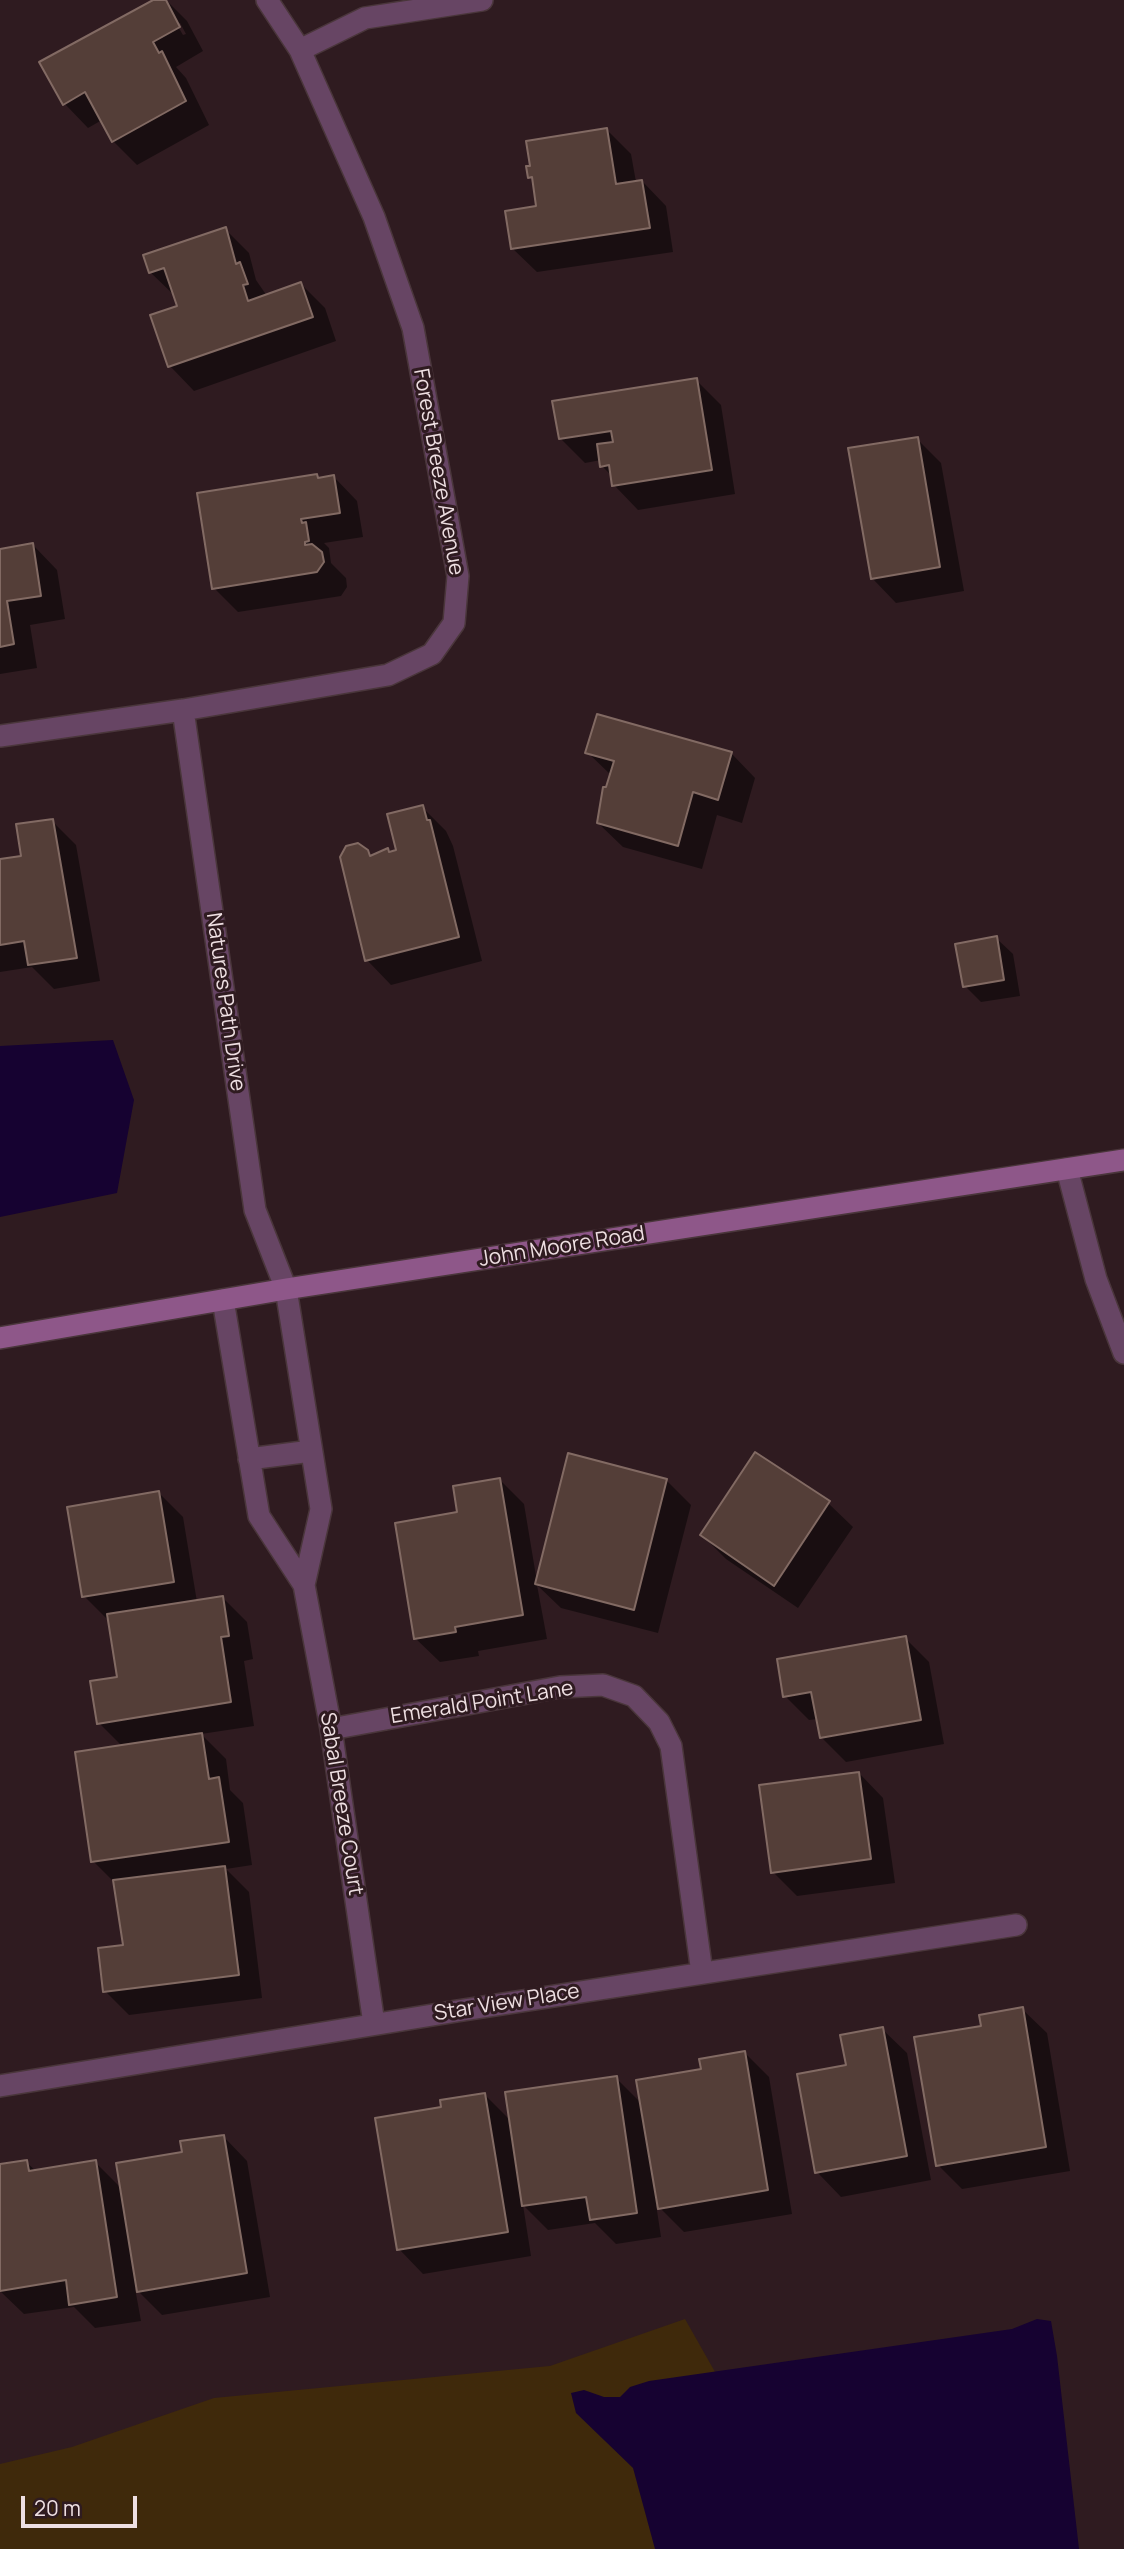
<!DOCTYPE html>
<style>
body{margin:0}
#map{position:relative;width:1124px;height:2549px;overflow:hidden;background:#2f1b20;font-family:Manrope,sans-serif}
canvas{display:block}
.scale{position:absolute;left:21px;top:2496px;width:116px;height:32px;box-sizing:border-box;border:4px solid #eedfe2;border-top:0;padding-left:9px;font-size:21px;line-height:24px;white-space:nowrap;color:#eedfe2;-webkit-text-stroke:5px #2f1b20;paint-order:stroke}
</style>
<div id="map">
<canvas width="1124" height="2549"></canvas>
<div class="scale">20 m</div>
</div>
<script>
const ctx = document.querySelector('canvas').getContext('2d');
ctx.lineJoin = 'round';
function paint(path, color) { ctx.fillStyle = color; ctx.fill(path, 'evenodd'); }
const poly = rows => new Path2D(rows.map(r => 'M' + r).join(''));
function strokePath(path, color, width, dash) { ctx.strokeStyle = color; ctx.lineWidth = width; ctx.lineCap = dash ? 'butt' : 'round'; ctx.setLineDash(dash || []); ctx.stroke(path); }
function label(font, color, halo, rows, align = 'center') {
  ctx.font = font + ' Manrope,sans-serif'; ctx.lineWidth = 6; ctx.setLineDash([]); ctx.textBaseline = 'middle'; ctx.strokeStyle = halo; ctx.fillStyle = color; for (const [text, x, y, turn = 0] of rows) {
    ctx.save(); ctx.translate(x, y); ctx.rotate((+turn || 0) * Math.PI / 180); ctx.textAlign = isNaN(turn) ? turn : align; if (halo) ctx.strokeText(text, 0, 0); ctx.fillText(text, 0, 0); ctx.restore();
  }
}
paint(poly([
 [685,2319,799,2520,805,2549,0,2549,0,2464,72,2447,214,2398,550,2366]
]), '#3f290b');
paint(poly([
 [113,1040,134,1100,117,1193,0,1217,0,1046],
 [1037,2319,1051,2321,1057,2356,1079,2549,655,2549,633,2468,576,2413,571,2393,584,2390,604,2397,620,2397,630,2387,649,2381,1012,2329]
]), '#160231');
paint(poly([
 [156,0,166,0,187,21,203,51,176,67,186,78,209,125,137,165,113,141,102,120,88,128,64,103],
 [176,23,180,23,186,34,183,35],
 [607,130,631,154,636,182,642,181,666,206,673,252,537,272,512,248,538,207,534,182,530,177],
 [225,229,249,253,256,280,267,296,301,284,325,308,336,341,194,391,170,366,153,317,180,307,175,296,150,272],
 [696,380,721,405,735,494,638,510,614,485,613,477,602,466,601,460,585,463,561,439],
 [917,439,941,463,964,591,896,603,872,578],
 [317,476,320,479,333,476,357,501,363,537,324,543,329,548,331,563,346,578,347,587,341,596,238,612,214,588],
 [33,545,57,570,65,619,30,625,37,668,0,674,0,550],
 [587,752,731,753,755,778,742,823,717,815,702,869,623,847,598,823,612,776],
 [422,807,446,831,453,846,482,961,391,985,367,960,367,851,373,857,388,850,398,851],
 [52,821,76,845,100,981,54,989,32,967,0,972,0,859,23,858],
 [996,938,1013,954,1020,996,981,1002,965,986],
 [500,1480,524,1504,537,1582,666,1480,691,1505,658,1633,561,1608,537,1585,547,1639,478,1651,479,1656,440,1662,415,1638,459,1514],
 [159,1493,183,1517,197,1602,223,1598,247,1622,253,1659,244,1661,254,1726,201,1734,226,1759,230,1790,243,1803,252,1865,226,1869,249,1892,262,1998,129,2015,105,1991,124,1947,116,1884,93,1861,123,1747,99,1723,119,1678,108,1620,84,1596],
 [828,1503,853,1527,798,1608,726,1559,702,1535],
 [905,1638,929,1662,944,1744,846,1762,821,1737,818,1719,809,1720,785,1696],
 [859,1773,883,1798,895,1883,797,1896,773,1872],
 [1022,2009,1047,2033,1070,2171,962,2189,938,2165,983,2027],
 [882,2029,907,2053,931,2180,841,2197,817,2172,848,2066],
 [745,2053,769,2077,792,2214,684,2232,656,2204,661,2237,616,2244,595,2223,548,2230,523,2205,531,2256,423,2274,399,2249,443,2108,484,2094,511,2121,616,2078,642,2104,703,2070],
 [223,2136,247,2161,270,2297,162,2315,135,2288,141,2321,95,2328,74,2307,24,2314,0,2291,0,2166,26,2162,36,2171,95,2162,121,2188,184,2154]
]), '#0007');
const building = poly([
 [153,0,166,0,180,27,153,42,159,53,162,51,186,101,112,142,85,92,63,105,39,62,153,0],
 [607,128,616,184,642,180,650,228,511,249,505,211,536,206,532,177,528,178,526,166,530,166,526,141,607,128],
 [226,227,236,264,240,262,248,284,243,285,248,301,301,282,313,317,168,367,150,315,177,306,164,268,149,273,143,255,226,227],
 [697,378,712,470,612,486,609,465,600,467,597,444,613,442,611,431,559,439,552,401,697,378],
 [918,437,940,567,871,579,848,448,918,437],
 [317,474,318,478,334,475,340,513,301,519,302,523,306,522,309,541,305,542,305,545,312,544,322,552,324,562,317,572,212,589,197,493,317,474],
 [33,543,41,596,7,601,14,644,0,647,0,549,33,543],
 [597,714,732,752,718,800,693,792,678,846,597,823,603,787,606,787,614,761,585,753,597,714],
 [423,805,427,820,430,820,459,937,365,961,340,857,346,846,358,843,368,850,370,856,388,848,389,852,396,850,387,814,423,805],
 [53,819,77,958,28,965,24,941,0,945,0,859,21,856,16,824,53,819],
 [997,936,1004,980,963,987,955,944,997,936],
 [755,1452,830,1501,774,1586,700,1535,755,1452],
 [568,1453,667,1479,634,1610,535,1584,568,1453],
 [500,1478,523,1615,455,1627,456,1632,414,1639,395,1523,457,1512,453,1486,500,1478],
 [159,1491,174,1582,82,1597,67,1507,159,1491],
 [223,1596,229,1636,221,1637,231,1702,97,1724,90,1681,117,1677,107,1614,223,1596],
 [906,1636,921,1720,820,1738,811,1692,783,1697,777,1659,906,1636],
 [202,1733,209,1779,219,1777,229,1842,91,1862,75,1752,202,1733],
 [859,1772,871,1859,771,1873,759,1785,859,1772],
 [225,1866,239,1975,103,1992,98,1948,123,1945,113,1880,225,1866],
 [1023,2007,1046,2147,936,2166,914,2037,981,2026,979,2015,1023,2007],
 [883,2027,907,2156,815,2173,797,2074,846,2065,840,2035,883,2027],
 [745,2051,768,2190,658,2209,636,2080,701,2069,699,2059,745,2051],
 [617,2076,637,2213,590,2220,586,2197,522,2206,505,2092,617,2076],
 [485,2093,508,2232,397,2250,375,2118,441,2107,440,2100,485,2093],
 [224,2135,247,2273,137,2292,116,2163,182,2152,180,2141,224,2135],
 [27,2160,29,2171,96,2160,117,2297,69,2305,66,2280,0,2291,0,2164,27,2160]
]);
paint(building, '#543e38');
strokePath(building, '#826a63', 2);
const lane = poly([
 [1067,1169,1096,1279,1124,1353]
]);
const street = poly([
 [300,50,365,18,482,0],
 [183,710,255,1210,286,1289,321,1509,304,1585],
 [0,736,183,710,388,675,432,654,454,623,458,576,413,328,374,217,300,50,267,0],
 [223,1300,259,1516,304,1585,331,1729,374,2024],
 [249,1459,311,1451],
 [331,1729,560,1687,603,1685,634,1696,659,1722,671,1746,702,1973],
 [0,2086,457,2011,1016,1925]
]);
const secondary = poly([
 [0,1338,286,1289,1124,1160]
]);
strokePath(lane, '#4a363b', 24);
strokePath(street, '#4a363b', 24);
strokePath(secondary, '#4a363b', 24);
strokePath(lane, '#674564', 21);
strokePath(street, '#674564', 21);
strokePath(secondary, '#8e5789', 21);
label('21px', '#eedfe2', '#2f1b20', [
 ["Forest Breeze Avenue",438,472,80],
 ["Natures Path Drive",225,1002,82],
 ["John Moore Road",562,1247,-9],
 ["Emerald Point Lane",482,1703,-9],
 ["Sabal Breeze Court",341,1804,81],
 ["Star View Place",507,2003,-9]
]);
</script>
